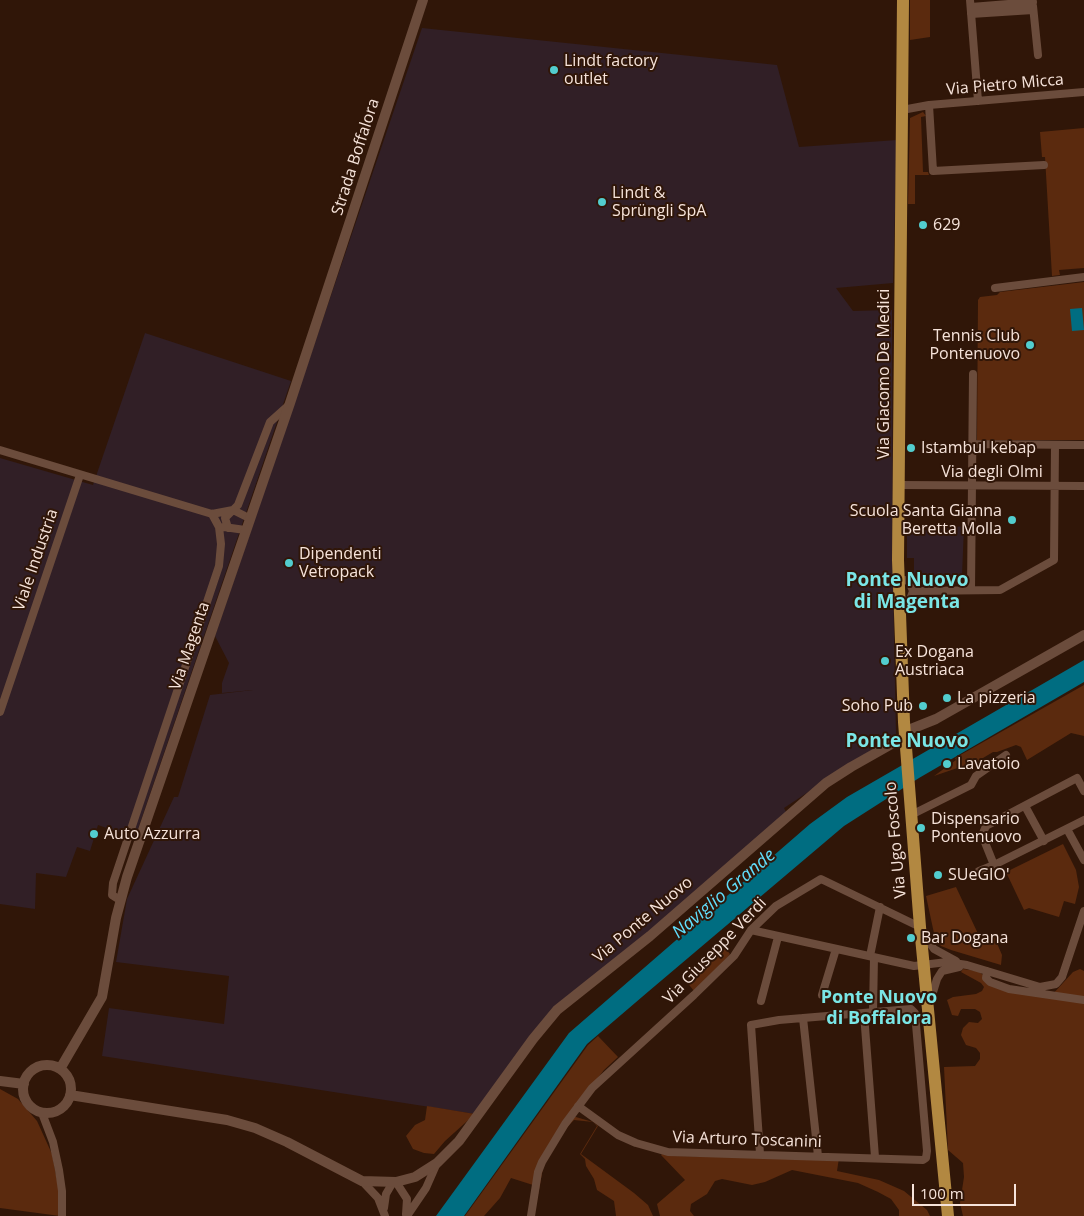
<!DOCTYPE html>
<meta charset="utf-8">
<style>
body{margin:0}
#map{position:relative;width:1084px;height:1216px;overflow:hidden;background:#301608;font-family:"Open Sans",sans-serif}
canvas{display:block}
.scale{position:absolute;left:912px;top:1184px;width:104px;height:22px;box-sizing:border-box;border:2px solid #f6e3da;border-top:0;padding-left:6px;font-size:15px;line-height:18px;white-space:nowrap;color:#f6e3da;-webkit-text-stroke:4px #301608;paint-order:stroke}
</style>
<div id="map">
<canvas width="1084" height="1216"></canvas>
<div class="scale">100 m</div>
</div>
<script>
const ctx = document.querySelector('canvas').getContext('2d');
ctx.lineJoin = 'round';
function paint(path, color) { ctx.fillStyle = color; ctx.fill(path, 'evenodd'); }
const poly = rows => new Path2D(rows.map(r => 'M' + r).join(''));
function strokePath(path, color, width, dash) { ctx.strokeStyle = color; ctx.lineWidth = width; ctx.lineCap = dash ? 'butt' : 'round'; ctx.setLineDash(dash || []); ctx.stroke(path); }
function label(font, color, halo, rows, align = 'center') {
  ctx.font = font + ' "Open Sans",sans-serif'; ctx.lineWidth = 4; ctx.setLineDash([]); ctx.textBaseline = 'middle'; ctx.strokeStyle = halo; ctx.fillStyle = color; for (const [text, x, y, turn = 0] of rows) {
    ctx.save(); ctx.translate(x, y); ctx.rotate((+turn || 0) * Math.PI / 180); ctx.textAlign = isNaN(turn) ? turn : align; if (halo) ctx.strokeText(text, 0, 0); ctx.fillText(text, 0, 0); ctx.restore();
  }
}
paint(poly([
 [422,28,777,65,799,147,897,140,893,283,836,288,853,311,892,310,893,585,896,734,784,808,786,812,685,902,587,982,475,1114,102,1056,109,1008,224,1024,229,976,116,962,127,899,174,797,178,797,210,695,253,690,222,693,222,683,229,663,215,636],
 [145,333,291,381,135,838,98,825,90,851,77,847,66,877,36,873,35,909,0,904,0,458,93,485],
 [964,526,962,576,914,575,914,558,907,558,907,532]
]), '#311f26');
paint(poly([
 [910,0,930,0,930,37,910,40],
 [923,112,926,116,921,117,923,172,928,172,929,175,915,175,915,204,908,204,910,118],
 [1084,128,1084,268,1059,270,1060,275,1052,276,1045,157,1042,157,1040,132],
 [1084,282,1084,440,977,440,978,300,980,297,997,295,1000,292],
 [1084,685,1084,736,1071,733,1027,760,1021,747,1016,745,997,752,993,752,978,761,934,776,956,760,955,758],
 [1063,844,1076,870,1079,887,1075,904,1064,901,1059,917,1029,908,1024,910,1006,872],
 [956,887,981,940,993,934,1002,955,1001,965,951,950,941,946,935,938,926,896],
 [724,947,730,954,718,969,694,991,686,981],
 [963,969,978,971,983,975,988,983,1052,995,1073,972,1080,969,1084,971,1084,1216,963,1216,960,1203,964,1177,963,1163,948,1150,944,1067,975,1066,980,1059,980,1053,976,1048,966,1045,961,1035,963,1028,969,1022,978,1023,982,1019,980,1012,975,1009,961,1009,958,1016,952,1015,947,1000,953,997,976,994,982,991,984,987,981,983,961,972],
 [598,1036,618,1057,604,1070,569,1115,593,1122,598,1126,581,1154,634,1193,648,1205,653,1216,616,1216,614,1201,597,1190,594,1179,586,1166,585,1159,580,1154,597,1126,593,1122,574,1120,565,1129,544,1163,534,1216,533,1185,511,1178,500,1198,484,1216,465,1216,588,1045],
 [0,1089,18,1099,37,1121,52,1154,60,1196,60,1216,0,1208],
 [427,1106,475,1114,445,1141,434,1154,424,1153,413,1149,406,1136,415,1125,425,1120],
 [662,1154,672,1156,839,1158,837,1171,879,1180,904,1191,927,1210,930,1216,899,1216,899,1210,891,1199,878,1192,858,1183,792,1170,765,1182,752,1185,722,1179,715,1181,707,1194,691,1204,690,1211,694,1216,660,1216,657,1204,685,1180,661,1155]
]), '#5b2a0e');
paint(poly([
 [1082,308,1084,330,1072,331,1070,309],
 [1084,660,1084,682,919,778,844,826,649,991,587,1044,464,1216,436,1216,569,1033,810,824,847,797]
]), '#006d81');
strokePath(poly([
 [970,0,978,101],
 [1033,6,1038,55],
 [971,7,1033,2],
 [971,14,1033,10],
 [929,105,933,171,1044,165],
 [902,110,929,105,1084,92],
 [995,288,1084,277],
 [972,444,1084,445],
 [0,450,212,514,233,510,249,518],
 [899,485,1084,486],
 [224,527,245,530],
 [228,528,225,518,238,505,270,422,289,405],
 [899,579,909,581,913,591,908,605,900,606],
 [971,590,973,374],
 [913,591,1000,590,1054,560,1055,445],
 [0,712,80,475],
 [1025,806,1044,841],
 [911,815,971,785,976,776,1006,755],
 [1067,829,1084,860],
 [994,865,984,840,983,833,986,826,1077,778,1084,791],
 [979,871,994,865,1084,820],
 [120,900,112,895,113,883,219,566,221,544,219,527,212,514],
 [751,930,914,966,947,962,967,965,1040,987,1056,984,1062,977,1084,911],
 [923,934,934,949,956,961],
 [870,956,880,907],
 [987,971,986,978,990,982,1009,989,1084,1000],
 [822,995,836,949],
 [761,1001,778,937],
 [930,1002,937,979,942,971,959,967],
 [873,1013,874,957],
 [864,1014,875,1157],
 [803,1018,818,1156],
 [578,1106,618,1135,636,1143,668,1152,923,1160,926,1158,927,1151,915,1013,911,1009,779,1020,751,1025,760,1154],
 [42,1113,53,1142,59,1170,62,1191,62,1216],
 [362,1181,378,1198,385,1216],
 [396,1182,407,1199,406,1214],
 [384,1208,386,1194,393,1182],
 [407,1216,426,1188,437,1163],
 [531,1216,538,1172,542,1162,565,1124,592,1088,694,995,734,956,751,930,776,906,821,879,920,927]
]), '#6b4c3c', 8);
strokePath(poly([
 '23 1089a24 24 0 1 1 48 0a24 24 0 1 1-48 0Z',
 [60,1069,102,997,116,918,127,877,290,403,423,0],
 [0,1081,24,1084],
 [70,1095,227,1120,255,1128,287,1142,362,1181,396,1182,415,1177,437,1163,459,1141,533,1039,557,1010,650,936,826,783,851,767,904,737,911,729,936,719,1084,635]
]), '#6b4c3c', 10);
strokePath(poly([
 [903,0,898,560,904,722,920,927,948,1216]
]), '#b28841', 12);
for (const [x, y, r, color] of [
 [554,70,5,"#52cdce"],
 [602,202,5,"#52cdce"],
 [923,225,5,"#52cdce"],
 [1030,345,5,"#52cdce"],
 [911,448,5,"#52cdce"],
 [1012,520,5,"#52cdce"],
 [289,563,5,"#52cdce"],
 [885,661,5,"#52cdce"],
 [947,698,5,"#52cdce"],
 [923,706,5,"#52cdce"],
 [947,764,5,"#52cdce"],
 [921,828,5,"#52cdce"],
 [94,834,5,"#52cdce"],
 [938,875,5,"#52cdce"],
 [911,938,5,"#52cdce"]
]) { const dot = new Path2D(); dot.arc(x, y, r, 0, 2 * Math.PI); ctx.fillStyle = color; ctx.fill(dot); strokePath(dot, '#301608', 2); }
label('16px', '#f6e3da', '#301608', [
 ["Lindt factory",564,61],
 ["outlet",564,79],
 ["Lindt &",612,193],
 ["Sprüngli SpA",612,211],
 ["629",933,225],
 ["Tennis Club",1020,336,"right"],
 ["Pontenuovo",1020,354,"right"],
 ["Istambul kebap",921,448],
 ["Scuola Santa Gianna",1002,511,"right"],
 ["Beretta Molla",1002,529,"right"],
 ["Dipendenti",299,554],
 ["Vetropack",299,572],
 ["Ex Dogana",895,652],
 ["Austriaca",895,670],
 ["La pizzeria",957,698],
 ["Soho Pub",913,706,"right"],
 ["Lavatoio",957,764],
 ["Dispensario",931,819],
 ["Pontenuovo",931,837],
 ["Auto Azzurra",104,834],
 ["SUeGIO'",948,875],
 ["Bar Dogana",921,938]
], 'left');
label('16px', '#f6e3da', '#301608', [
 ["Via Pietro Micca",1005,85,-5],
 ["Strada Boffalora",356,157,-72],
 ["Via Giacomo De Medici",884,374,-90],
 ["Via degli Olmi",992,472],
 ["Viale Industria",36,560,-71],
 ["Via Magenta",190,646,-71],
 ["Via Ugo Foscolo",896,840,-95],
 ["Via Ponte Nuovo",643,920,-40],
 ["Via Giuseppe Verdi",715,951,-46],
 ["Via Arturo Toscanini",747,1140,2]
]);
label('italic 18px', '#61dffd', '#301608', [
 ["Naviglio Grande",724,894,-40]
]);
label('bold 18px', '#7ae6e6', '#301608', [
 ["Ponte Nuovo",879,998],
 ["di Boffalora",879,1019]
]);
label('bold 19px', '#7ae6e6', '#301608', [
 ["Ponte Nuovo",907,581],
 ["di Magenta",907,603],
 ["Ponte Nuovo",907,742]
]);
</script>
